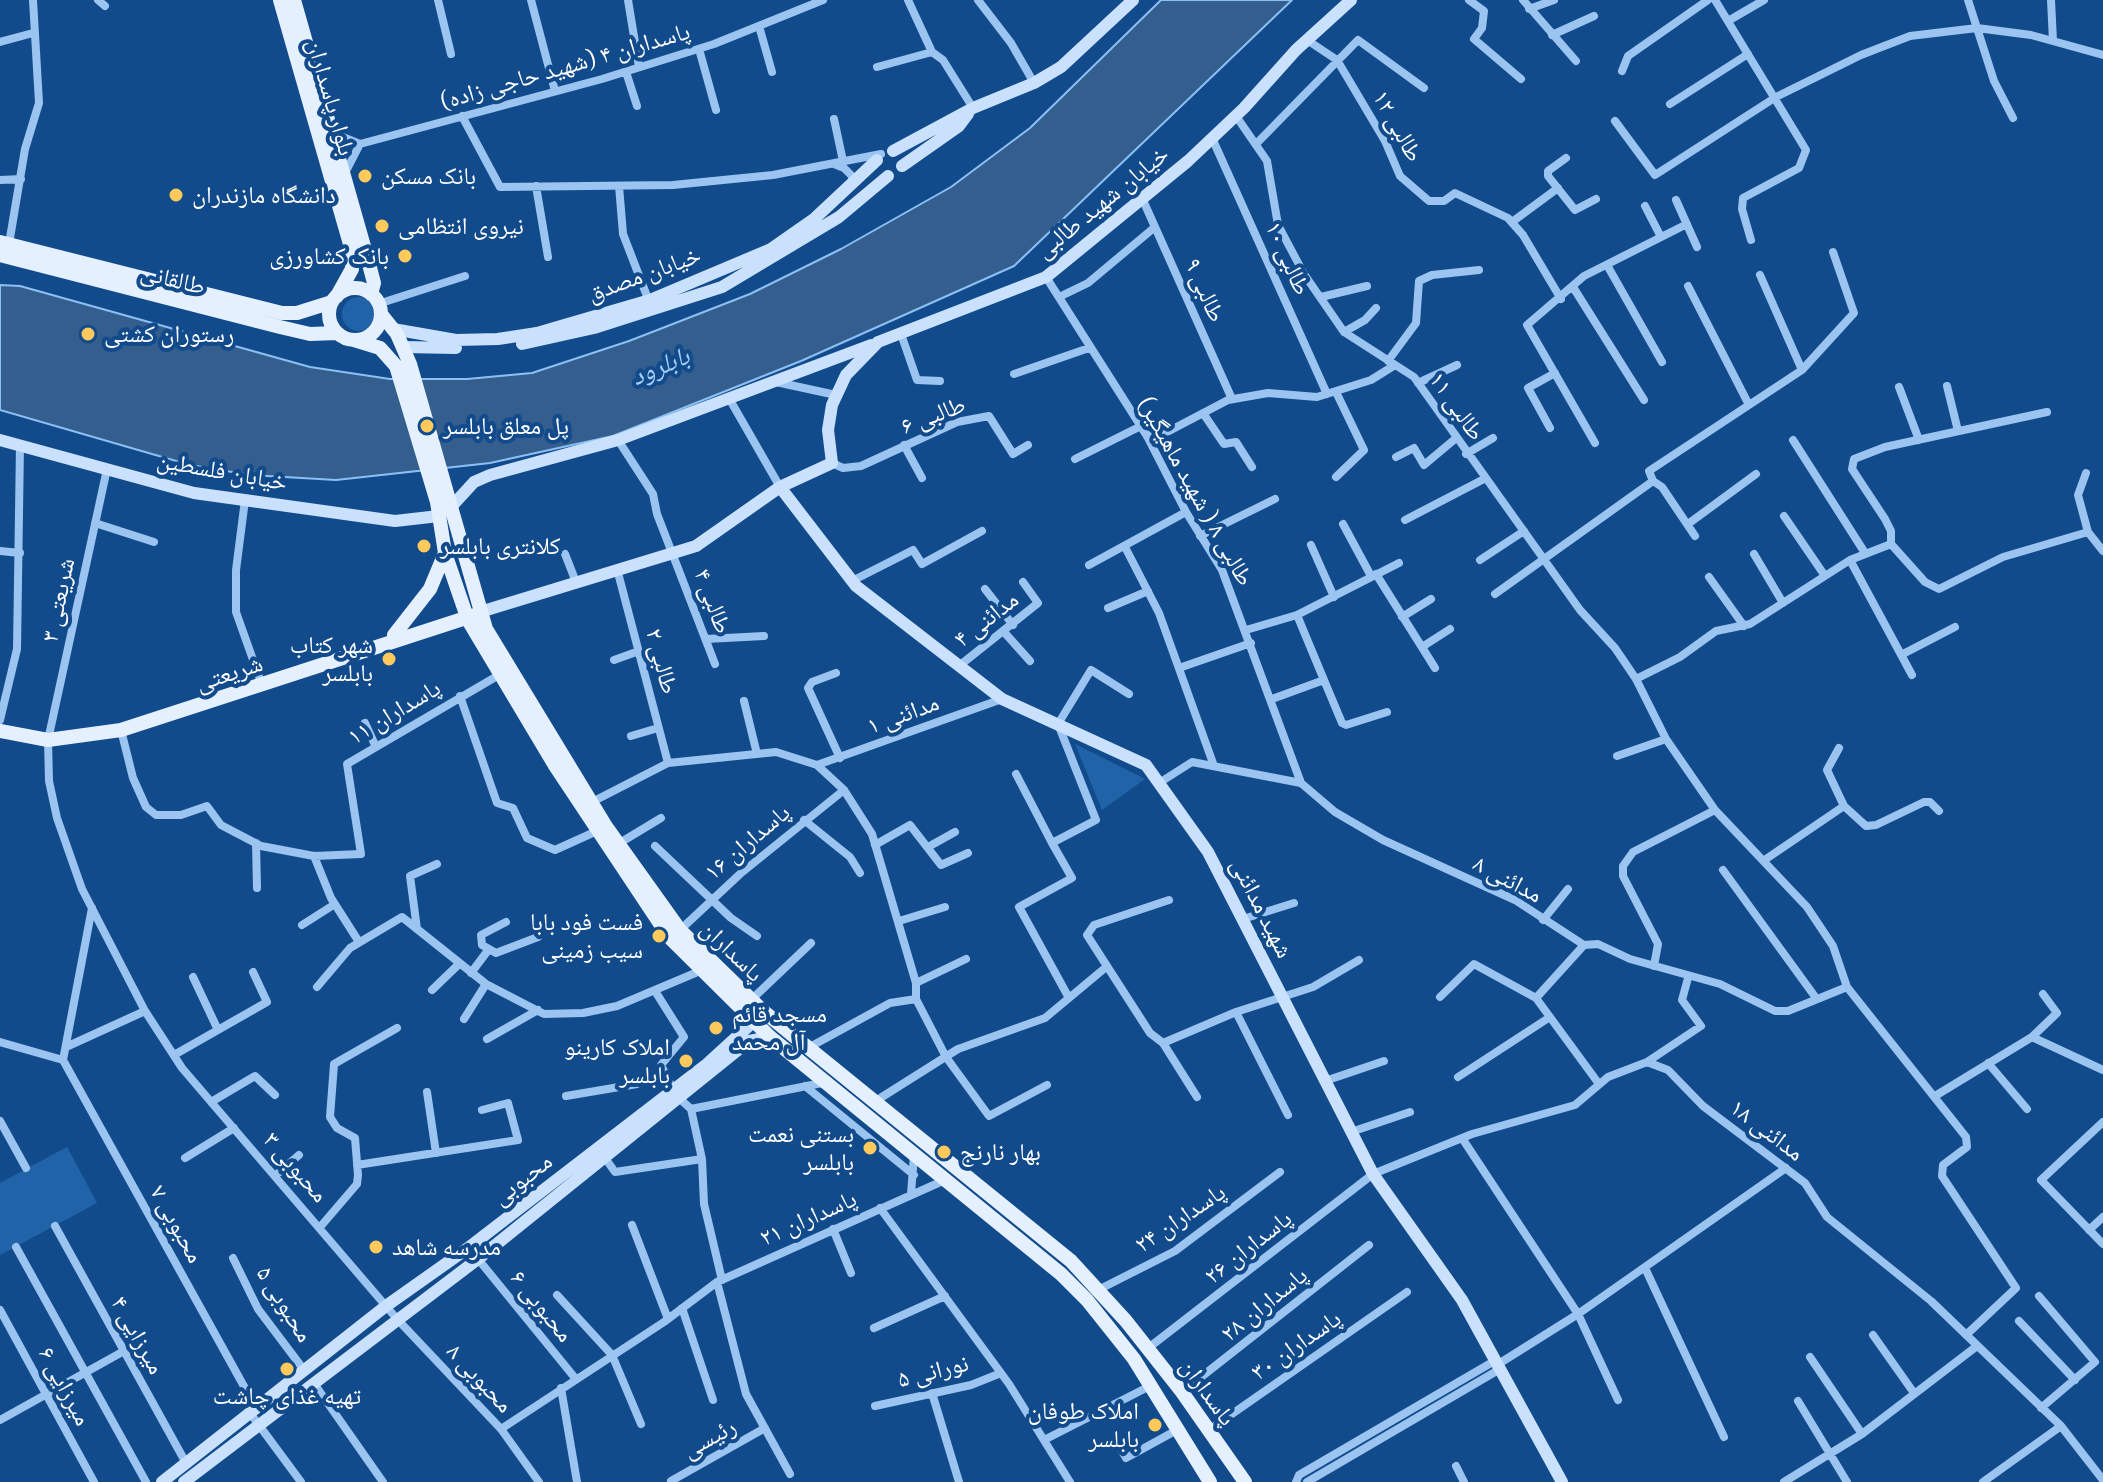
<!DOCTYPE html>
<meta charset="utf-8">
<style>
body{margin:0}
canvas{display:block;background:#124b8c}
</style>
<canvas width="2103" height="1482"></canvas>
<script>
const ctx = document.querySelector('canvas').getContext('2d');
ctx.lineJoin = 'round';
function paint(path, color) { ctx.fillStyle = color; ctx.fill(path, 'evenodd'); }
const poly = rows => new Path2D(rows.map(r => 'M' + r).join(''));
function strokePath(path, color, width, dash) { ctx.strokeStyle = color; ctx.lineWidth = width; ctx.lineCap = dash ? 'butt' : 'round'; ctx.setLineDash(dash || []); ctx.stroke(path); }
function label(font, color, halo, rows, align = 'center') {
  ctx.font = font + ' "Exo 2","Noto Naskh Arabic",sans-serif'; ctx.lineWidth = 8; ctx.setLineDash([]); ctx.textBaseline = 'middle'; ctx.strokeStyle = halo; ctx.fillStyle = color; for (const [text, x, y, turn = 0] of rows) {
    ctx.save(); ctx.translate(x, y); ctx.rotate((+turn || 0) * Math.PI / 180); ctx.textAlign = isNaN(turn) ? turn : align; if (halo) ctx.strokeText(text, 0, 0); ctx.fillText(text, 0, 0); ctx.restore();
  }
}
paint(poly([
 '342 314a17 17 0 1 1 34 0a17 17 0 1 1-34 0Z',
 [1075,744,1145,779,1102,810],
 [67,1147,97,1203,0,1255,0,1183]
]), '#2163a9');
const water = poly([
 [1161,0,1292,0,1014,266,801,361,613,436,490,463,336,480,250,475,190,465,0,410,0,285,20,286,310,367,390,379,467,379,532,373,629,341,750,294,841,249,951,187,1030,128,1161,0]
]);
paint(water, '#335e8d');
strokePath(water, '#8cc0f4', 2);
strokePath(poly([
 [98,0,105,6],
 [438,0,451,54],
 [531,0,555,91],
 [628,0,639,67],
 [908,0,932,52,943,60,973,108],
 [978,0,1011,43,1034,83],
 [1469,0,1484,11,1482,28,1474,39,1521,79],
 [1523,0,1576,61],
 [1715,0,1806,150,1799,168,1743,198,1742,209,1751,240],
 [1968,0,1994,81,2013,118],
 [2051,0,2053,41],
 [1529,9,1554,0],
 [1728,21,1764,0],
 [759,26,772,72],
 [1552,35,1594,16],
 [1307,40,1337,60,1385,141,1400,176,1429,201,1444,201,1455,193,1508,218,1523,235,1561,299],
 [0,42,33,33],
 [699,49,716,110],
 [877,67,932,52],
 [1622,71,1628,56,1708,0],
 [626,72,637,106],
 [1670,104,1748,54],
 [462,116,500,187,673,185,773,175,881,154],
 [1236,116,1267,161,1278,225,1304,274,1344,332,1414,377,1580,610,1615,648,1636,679,1666,739,1715,810,1807,907,1833,946,1847,987,1966,1137,1967,1147,1943,1165,1942,1176,2016,1288,1966,1335],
 [834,119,843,161],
 [1615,121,1655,175,1776,97,1861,55,1910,36,1977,28,2031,35,2103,55],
 [333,133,360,144,602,79,714,44,823,0],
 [1212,138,1327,394],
 [1257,143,1358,40,1424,88],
 [1566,158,1548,171,1548,176,1575,210,1596,199],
 [834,164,844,168,852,176,852,184],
 [345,173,360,144],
 [0,180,21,179],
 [536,186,548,257],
 [619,186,623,234,650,304],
 [1142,198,1232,399],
 [1676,200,1697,247],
 [1645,206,1661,237],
 [1512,222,1558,188],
 [9,244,25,149,39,103,33,0],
 [1607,265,1662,362],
 [1760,275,1802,370],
 [1046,277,1147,436,1186,512,1222,570,1301,783],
 [1688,286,1749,405],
 [1573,287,1644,400],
 [1059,297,1088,283,1155,227],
 [1321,297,1367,286],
 [378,304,465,276],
 [1344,332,1365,320,1376,308],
 [901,334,917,380,940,381],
 [1388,361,1416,323,1419,281,1432,275,1479,270],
 [1014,374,1089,348],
 [776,382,836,395],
 [1418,383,1457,365],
 [1947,386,1958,431],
 [1899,387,1919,440],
 [730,400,780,487],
 [1203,413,1224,444,1236,442,1252,467],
 [1550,428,1528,388,1555,373],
 [1147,436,1169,431,1228,400,1268,393,1317,397,1371,380,1395,365],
 [618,440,653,494,657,514,715,664],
 [1793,440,1865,553],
 [1595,443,1527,325,1584,276,1687,224],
 [904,445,922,478],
 [1466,454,1493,438],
 [1396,457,1414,448,1424,465,1455,439],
 [1075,459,1141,426],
 [832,463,843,468,861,466,957,422,989,416,1013,454,1028,445],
 [107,469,48,740,49,781,57,818,82,889,145,1011,182,1068,397,1319,501,1429,539,1482],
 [2086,473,2078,495,2088,532],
 [1336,477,1364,450,1336,392],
 [1653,481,1649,471,1802,370,1854,313,1833,252],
 [245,500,236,570,236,612,262,685],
 [1784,516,1825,576],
 [1405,520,1484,479],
 [95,523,154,542],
 [1343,524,1371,576],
 [1688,524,1756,474],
 [1200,536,1275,499],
 [1891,544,1925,582,1939,589,2003,557,2088,532,2103,551],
 [1311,545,1334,597],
 [1125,547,1159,613,1214,766],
 [0,551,20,553],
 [565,554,576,582],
 [1754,554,1783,603],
 [1480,560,1524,531],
 [1850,560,1912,675],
 [1089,565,1186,512],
 [617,569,668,763],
 [1376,574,1435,668],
 [1709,577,1744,626],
 [852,581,913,550,922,564,982,531],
 [985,589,1013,625],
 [1495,594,1653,481,1662,487,1695,536],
 [1108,608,1148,591],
 [1402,617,1431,599],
 [1246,630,1297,615,1399,563],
 [1004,632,1030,661],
 [706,639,764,636],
 [1422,647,1450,629],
 [1901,655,1955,627],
 [614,660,639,651],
 [959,666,1038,603,1023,582],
 [1179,668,1251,643],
 [836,673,812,682,808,688,840,758],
 [1636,679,1680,657,1716,631,1750,624,1850,560,1891,544,1891,531,1885,519,1852,469,1854,459,1885,447,2047,412],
 [1324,680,1342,723,1346,725,1387,712],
 [460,696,497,803,513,808,527,838,555,850,597,831],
 [1272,699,1324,680,1297,615],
 [744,701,757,754],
 [0,720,17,649,20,445],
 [365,723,376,747],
 [121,730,133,778,146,807,156,815,181,815,207,806,221,825,261,846,314,856,361,854,347,764,499,675],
 [631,736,658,728],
 [1839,748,1827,770,1844,806,1866,826,1876,825,1924,802,1930,802,1939,811],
 [1617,756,1666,739],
 [817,765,1002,699],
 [1016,774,1052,843],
 [1159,783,1192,762,1301,783,1335,812,1383,840,1515,900,1584,945,1598,944,1630,959,1720,984,1775,1011,1788,1011,1847,987],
 [592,802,668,763,776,752,817,765,844,790,872,834,916,983],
 [804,820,850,857,860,873],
 [256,843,257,888],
 [618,844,661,818],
 [875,845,910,825,941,865,968,853],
 [655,846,731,918,757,936],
 [928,847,955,832],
 [314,856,331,898,359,942],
 [1766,859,1844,806],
 [1723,870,1816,998],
 [1169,900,1094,925,1087,935,1150,1033,1163,1043,1236,1012,1313,987,1359,960],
 [1243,919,1294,903],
 [1543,920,1568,889],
 [899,921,945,907],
 [506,922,481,935,482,945,496,953,538,937],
 [302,925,335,904],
 [417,929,410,876,437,864],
 [680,930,740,874,844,790],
 [1584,945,1536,998,1599,1084],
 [1654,966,1658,944,1623,876,1623,866,1633,852,1715,810],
 [471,973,489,949],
 [193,977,218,1030],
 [317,987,350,948,402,917,486,984,544,1014,583,1013,617,1006,700,971],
 [432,990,459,964],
 [655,991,684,1037,661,1065,673,1089],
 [1440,997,1474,964,1536,998],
 [1069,998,1019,907,1072,878,1052,843,1096,820,1058,724,1091,670,1129,694],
 [916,999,946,1057,989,1116,1047,1085],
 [751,1000,811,943],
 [1236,1012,1288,1115],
 [464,1019,486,984],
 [2032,1037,2057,1013,2043,994],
 [487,1039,538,1010],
 [0,1042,63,1060],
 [1163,1043,1197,1097],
 [66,1047,145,1011],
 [808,1048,890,1003,916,999,916,983,966,959],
 [174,1055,267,1002,253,972],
 [63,1060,256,1408],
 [63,1060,92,908],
 [1647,1062,1701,1026,1682,1000,1688,978],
 [1988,1063,2027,1109],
 [1458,1077,1550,1017],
 [1325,1081,1384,1061],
 [805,1086,914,1175],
 [427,1092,436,1153],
 [566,1096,637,1084,662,1071],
 [1935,1096,2032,1037,2103,1070],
 [680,1099,691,1109,702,1159,704,1204,722,1280],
 [211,1102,255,1076,275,1095],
 [874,1102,958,1049,1045,1018,1105,968],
 [691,1109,827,1082],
 [0,1121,26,1168],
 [2103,1122,2041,1180,2103,1244],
 [1351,1132,1410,1112],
 [1462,1138,1578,1314,1618,1400],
 [185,1158,234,1128],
 [605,1158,615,1172,702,1159],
 [357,1165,518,1140,508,1103,482,1110],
 [276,1175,299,1155],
 [911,1194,914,1155],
 [880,1208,1009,1384,1070,1482],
 [632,1225,668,1319],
 [55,1226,186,1463],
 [321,1226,357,1184,358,1175,355,1138,337,1128,330,1117,334,1064,397,1028],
 [833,1229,851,1273],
 [2089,1230,2103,1217],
 [16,1247,146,1482],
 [233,1258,258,1309,304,1370],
 [478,1259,575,1378],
 [1645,1268,1724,1437],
 [717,1282,746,1394,790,1474],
 [1098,1290,1175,1251,1280,1172],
 [557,1295,612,1355,641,1424],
 [2039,1296,2095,1362,2041,1408],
 [682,1308,713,1400],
 [0,1310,94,1482],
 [2019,1321,2075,1380],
 [874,1328,945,1296],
 [1873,1335,1914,1393],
 [1147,1349,1373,1174,1472,1134,1575,1105,1608,1077,1647,1062,1668,1070,1703,1106,1805,1183,1827,1217,1931,1301,2061,1426,2103,1480],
 [1810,1357,1862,1434],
 [313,1382,383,1482],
 [561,1388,577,1482],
 [1182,1392,1369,1245],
 [932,1393,959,1482],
 [1798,1401,1847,1482],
 [875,1406,971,1385,1001,1373],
 [250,1413,301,1482],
 [0,1420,124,1351],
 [501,1429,664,1322,717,1282,945,1180],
 [1209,1430,1407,1292],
 [1044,1440,1150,1386],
 [1116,1440,1126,1458,1177,1430],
 [1456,1466,1464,1482],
 [671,1481,765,1428],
 [1296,1482,1299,1475,1491,1363,1499,1363],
 [1307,1482,1495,1372,1500,1363,1578,1314,1786,1168],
 [1784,1482,1862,1434,1977,1346],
 [1983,1482,2061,1426]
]), '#9bc4f1', 8);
strokePath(poly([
 [893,151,973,108,1034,83,1061,67,1133,0],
 [902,166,959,126,968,114],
 [393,329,456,340,498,339,537,333,650,300,771,249,814,219,877,160],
 [522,344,594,328,722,287,839,217,888,176],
 [403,347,456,348],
 [0,440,194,493,395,521,439,516],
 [780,487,856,586,1002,699,1146,765,1208,852,1373,1174,1462,1300,1562,1482],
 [452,506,474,482,490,475,618,440,871,345],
 [480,612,696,546,780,487,832,463,828,430,832,405,846,375,878,342,1046,277,1188,161,1244,108,1296,50,1351,0],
 [162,1482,386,1306,468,1248,707,1064,753,1022],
 [184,1482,478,1259,749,1041,770,1037]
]), '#c9e1fc', 12);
strokePath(poly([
 [280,0,352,251,352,269,337,296],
 [294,0,369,264,374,283,371,294],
 [0,242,282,313,297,313,332,302],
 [0,255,280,327,310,334,337,333],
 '329 314a26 26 0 1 1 52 0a26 26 0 1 1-52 0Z',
 [381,314,397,334,410,364,486,629,605,825,680,930,763,1011,1071,1261,1126,1321,1182,1392,1245,1482],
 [354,340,380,348,396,366,437,502,445,553,468,620,554,764,669,937,770,1037,1061,1274,1087,1300,1134,1359,1210,1482],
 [394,635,430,589,445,553],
 [0,731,48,740,121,730,475,615]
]), '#e5f0ff', 14);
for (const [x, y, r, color] of [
 [365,176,8,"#ffca5b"],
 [176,195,8,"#ffca5b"],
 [382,226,8,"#ffca5b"],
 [405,256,8,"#ffca5b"],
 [88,334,8,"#ffca5b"],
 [427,426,8,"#ffca5b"],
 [424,546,8,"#ffca5b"],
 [389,659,8,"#ffca5b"],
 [659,936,8,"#ffca5b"],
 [716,1028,8,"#ffca5b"],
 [686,1061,8,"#ffca5b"],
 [870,1148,8,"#ffca5b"],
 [944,1152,8,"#ffca5b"],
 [376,1247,8,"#ffca5b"],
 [287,1369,8,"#ffca5b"],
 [1155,1425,8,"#ffca5b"]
]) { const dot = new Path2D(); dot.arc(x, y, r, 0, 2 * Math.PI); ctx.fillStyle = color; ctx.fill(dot); strokePath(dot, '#124b8c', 3); }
label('24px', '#fff', '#124b8c', [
 ["پاسداران ۴ (شهید حاجی زاده)",565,66,-16],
 ["بلوار پاسداران",331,97,74],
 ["طالبی ۱۲",1398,126,61],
 ["خیابان شهید طالبی",1102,202,-39],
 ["طالبی ۱۰",1288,258,66],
 ["خیابان مصدق",644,274,-20],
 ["طالقانی",173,279,14],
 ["طالبی ۹",1205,290,66],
 ["طالبی ۱۱",1457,406,55],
 ["طالبی ۶",933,415,-21],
 ["خیابان فلسطین",222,471,10],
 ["طالبی ۸ ( شهید ماهیگیر)",1196,491,61],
 ["شریعتی ۳",58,600,-78],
 ["طالبی ۴",713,601,70],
 ["مدائنی ۴",986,619,-38],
 ["طالبی ۲",662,661,75],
 ["شریعتی",229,673,-18],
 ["پاسداران ۱۱",394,712,-31],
 ["مدائنی ۱",903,714,-20],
 ["پاسداران ۱۶",747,842,-40],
 ["مدائنی ۸",1508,879,28],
 ["شهید مدائنی",1262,908,63],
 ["پاسداران",732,951,44],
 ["مدائنی ۱۸",1767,1130,37],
 ["محبوبی ۳",296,1167,49],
 ["محبوبی",522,1179,-38],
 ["پاسداران ۲۱",808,1218,-24],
 ["پاسداران ۲۴",1180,1218,-34],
 ["محبوبی ۷",177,1224,61],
 ["پاسداران ۲۶",1248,1247,-38],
 ["محبوبی ۵",285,1304,58],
 ["پاسداران ۲۸",1264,1304,-39],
 ["محبوبی ۶",542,1306,51],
 ["میرزایی ۴",138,1335,61],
 ["پاسداران ۳۰",1296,1345,-35],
 ["نورانی ۵",933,1371,-14],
 ["محبوبی ۸",480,1378,47],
 ["میرزایی ۶",65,1386,62],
 ["پاسداران",1208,1392,54],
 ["رئیسی",709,1438,-29]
]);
label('24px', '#fff', '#124b8c', [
 ["بانک مسکن",381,176],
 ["دانشگاه مازندران",192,195],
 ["نیروی انتظامی",398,226],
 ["بانک کشاورزی",389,256,"right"],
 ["رستوران کشتی",104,334],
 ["پل معلق بابلسر",443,426],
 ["کلانتری بابلسر",440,546],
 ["شهر کتاب",373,645,"right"],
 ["بابلسر",373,673,"right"],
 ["فست فود بابا",643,922,"right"],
 ["سیب زمینی",643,950,"right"],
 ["مسجد قائم",732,1014],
 ["آل محمد",732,1042],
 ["املاک کارینو",670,1047,"right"],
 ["بابلسر",670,1075,"right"],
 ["بستنی نعمت",854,1134,"right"],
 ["بابلسر",854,1162,"right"],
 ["بهار نارنج",960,1152],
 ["مدرسه شاهد",392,1247],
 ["تهیه غذای چاشت",287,1396,"center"],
 ["املاک طوفان",1139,1411,"right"],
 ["بابلسر",1139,1439,"right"]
], 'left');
label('italic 26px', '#a6cef8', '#124b8c', [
 ["بابلرود",660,366,-23]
]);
</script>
